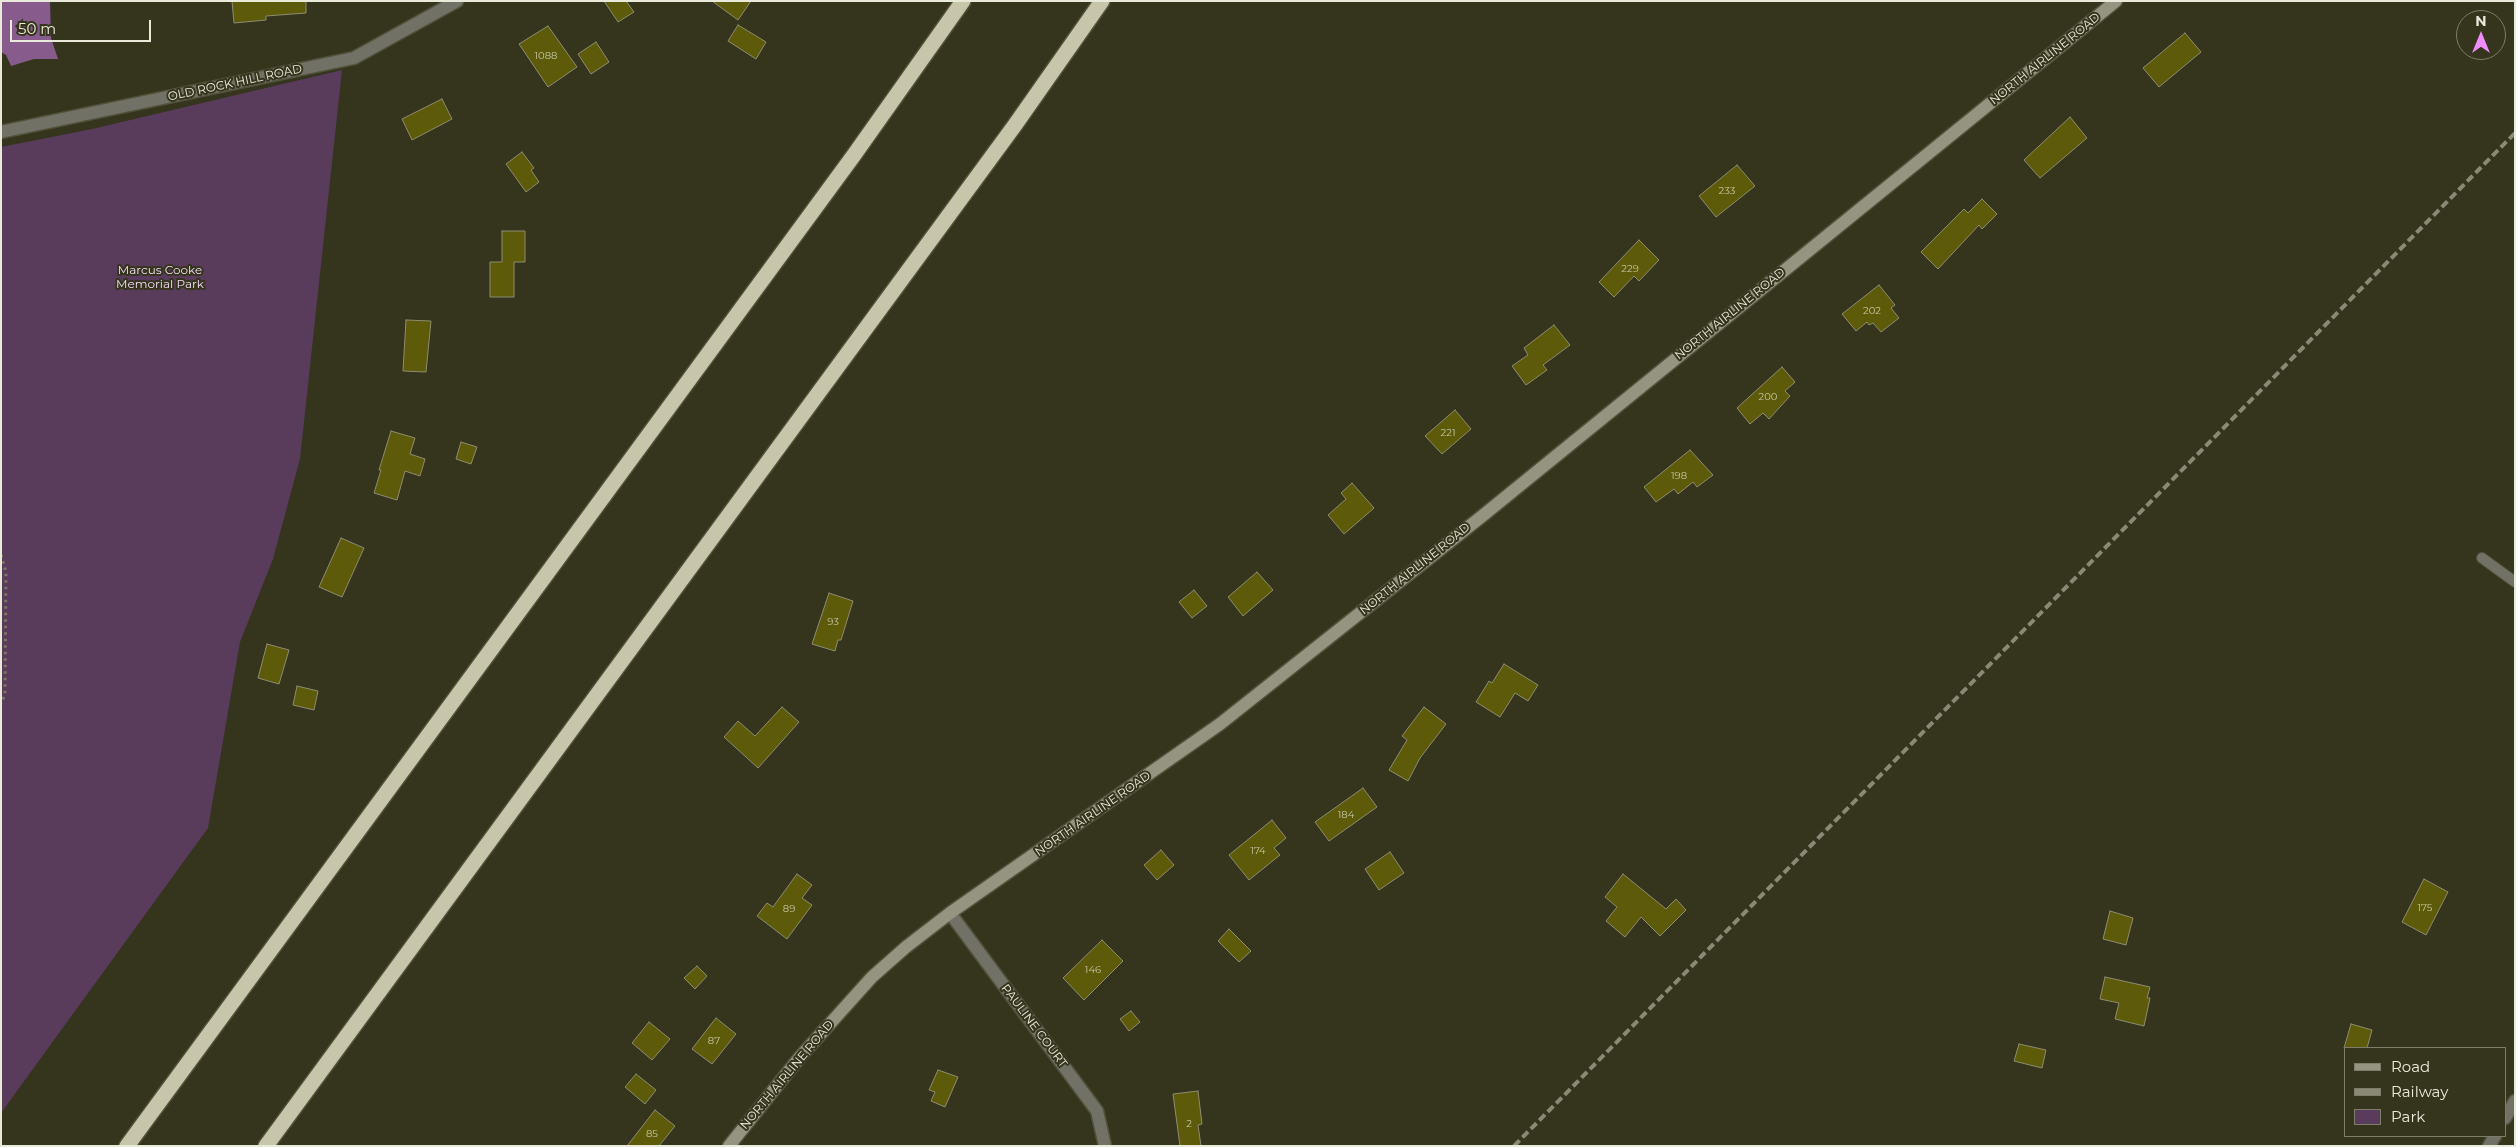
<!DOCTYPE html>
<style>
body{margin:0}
#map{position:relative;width:2516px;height:1147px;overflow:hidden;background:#35341d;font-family:Montserrat,sans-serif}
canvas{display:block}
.frame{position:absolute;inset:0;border:2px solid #eaeadb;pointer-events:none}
.legend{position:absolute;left:2344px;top:1047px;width:162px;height:90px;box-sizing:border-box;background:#35341d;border:1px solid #7d7d69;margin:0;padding:6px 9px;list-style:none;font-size:15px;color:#eaeadb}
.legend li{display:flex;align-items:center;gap:10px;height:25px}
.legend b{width:25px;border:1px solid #7d7d69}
.north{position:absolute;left:2456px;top:10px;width:50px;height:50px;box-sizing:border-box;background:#35341d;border:1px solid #7d7d69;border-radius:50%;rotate:0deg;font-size:14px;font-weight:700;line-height:20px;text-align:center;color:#eaeadb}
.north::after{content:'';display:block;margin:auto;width:18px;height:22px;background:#ee8cf9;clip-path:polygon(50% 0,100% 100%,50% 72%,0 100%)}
.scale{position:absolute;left:10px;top:20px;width:141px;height:22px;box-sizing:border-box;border:2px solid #eaeadb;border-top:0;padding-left:6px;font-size:15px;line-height:18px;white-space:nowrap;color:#eaeadb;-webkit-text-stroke:4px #35341d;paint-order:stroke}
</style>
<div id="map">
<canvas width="2516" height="1147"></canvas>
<div class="frame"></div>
<ul class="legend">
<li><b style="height:6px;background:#949481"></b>Road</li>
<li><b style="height:6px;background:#8a8976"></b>Railway</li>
<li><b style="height:14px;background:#593b5c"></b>Park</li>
</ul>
<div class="north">N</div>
<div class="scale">50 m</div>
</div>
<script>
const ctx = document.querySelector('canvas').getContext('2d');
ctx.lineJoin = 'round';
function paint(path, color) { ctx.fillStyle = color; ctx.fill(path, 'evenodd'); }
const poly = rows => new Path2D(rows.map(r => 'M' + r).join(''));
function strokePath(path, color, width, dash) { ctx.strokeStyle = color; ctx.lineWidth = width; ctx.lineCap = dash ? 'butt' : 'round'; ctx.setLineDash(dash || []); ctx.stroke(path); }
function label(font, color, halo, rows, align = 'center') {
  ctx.font = font + ' Montserrat,sans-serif'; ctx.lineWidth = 4; ctx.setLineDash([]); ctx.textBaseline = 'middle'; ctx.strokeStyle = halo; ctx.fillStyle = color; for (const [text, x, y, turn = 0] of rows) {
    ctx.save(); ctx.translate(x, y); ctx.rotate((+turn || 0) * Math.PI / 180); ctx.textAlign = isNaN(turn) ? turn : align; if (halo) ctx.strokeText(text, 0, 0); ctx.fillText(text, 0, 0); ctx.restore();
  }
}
paint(poly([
 [342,70,300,459,273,559,240,642,208,828,1,1113,1,147,92,129]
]), '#593b5c');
paint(poly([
 [1,1,50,1,51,38,58,59,34,59,11,66,6,55,1,52]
]), '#885b8d');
const building = poly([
 [232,1,306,1,306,13,266,16,266,20,234,23,232,1],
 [604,1,626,1,634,12,618,22,604,1],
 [712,1,751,1,738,20,712,1],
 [738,25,766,42,756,59,728,41,738,25],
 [548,26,577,67,548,87,519,44,548,26],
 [2185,33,2201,52,2159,87,2143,68,2185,33],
 [596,42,609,62,591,74,578,54,596,42],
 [442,99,452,119,412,140,402,119,442,99],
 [2070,117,2087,138,2040,178,2024,160,2070,117],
 [522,152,534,168,531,170,539,182,526,192,506,164,522,152],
 [1737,165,1755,186,1716,217,1699,196,1737,165],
 [1982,199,1997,214,1982,229,1979,225,1938,269,1921,252,1964,209,1968,213,1982,199],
 [502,231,525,231,525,262,514,262,514,297,490,297,490,262,502,262,502,231],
 [1639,240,1659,260,1639,281,1634,276,1614,297,1599,282,1639,240],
 [1879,285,1895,305,1891,308,1899,318,1881,332,1873,323,1869,325,1867,322,1856,331,1842,314,1879,285],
 [406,320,431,321,426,372,403,371,406,320],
 [1554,325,1570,345,1543,365,1547,370,1526,385,1512,366,1528,355,1524,348,1554,325],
 [1782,367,1795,382,1785,391,1790,396,1769,419,1763,413,1750,424,1737,408,1782,367],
 [1455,410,1471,429,1442,454,1425,436,1455,410],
 [391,431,415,438,410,454,425,459,420,476,405,471,397,500,374,493,381,470,379,470,391,431],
 [461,442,477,447,471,464,456,459,461,442],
 [1690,450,1713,475,1697,487,1693,482,1678,494,1674,489,1656,502,1644,487,1690,450],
 [1352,483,1374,508,1344,534,1328,515,1346,499,1341,493,1352,483],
 [341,538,364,548,342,597,319,587,341,538],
 [1257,572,1273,590,1243,616,1228,597,1257,572],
 [1194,590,1207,606,1192,618,1179,602,1194,590],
 [829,593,853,601,841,640,838,640,835,651,812,644,829,593],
 [267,644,289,650,279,684,258,678,267,644],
 [1504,664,1538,685,1528,701,1515,693,1500,717,1476,702,1489,681,1492,683,1504,664],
 [297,686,318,691,314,710,293,705,297,686],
 [782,707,799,722,758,768,724,737,738,721,755,736,782,707],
 [1424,707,1446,724,1420,758,1408,781,1389,770,1407,740,1402,736,1424,707],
 [1363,788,1377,807,1329,841,1315,822,1363,788],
 [1272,820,1286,838,1274,848,1280,855,1249,880,1229,855,1272,820],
 [1161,850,1174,865,1157,880,1144,865,1161,850],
 [1390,852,1404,873,1379,890,1365,869,1390,852],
 [797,874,812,885,802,898,812,905,787,939,757,916,767,903,773,907,797,874],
 [1623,874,1666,909,1676,899,1686,910,1660,936,1641,917,1625,937,1606,921,1617,907,1605,897,1623,874],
 [2424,879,2448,892,2426,935,2402,922,2424,879],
 [2110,911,2133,918,2126,945,2103,939,2110,911],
 [1229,929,1251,951,1239,962,1218,941,1229,929],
 [1102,940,1123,961,1084,1000,1063,978,1102,940],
 [697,966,707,976,695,989,684,978,697,966],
 [2105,977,2150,987,2147,998,2150,998,2144,1026,2115,1019,2119,1003,2100,999,2105,977],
 [1131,1011,1140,1022,1129,1031,1120,1019,1131,1011],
 [716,1018,736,1034,712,1064,692,1049,716,1018],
 [649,1022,670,1039,652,1060,632,1043,649,1022],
 [2351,1024,2372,1030,2367,1048,2344,1048,2351,1024],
 [2019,1044,2046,1050,2042,1068,2014,1061,2019,1044],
 [938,1070,958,1077,945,1107,931,1101,935,1092,929,1090,938,1070],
 [636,1074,656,1090,645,1104,625,1087,636,1074],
 [1198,1091,1202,1124,1198,1125,1201,1146,1180,1146,1173,1094,1198,1091],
 [655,1110,675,1126,659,1146,627,1146,655,1110]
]);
paint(building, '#5d5a09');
strokePath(building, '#8e8d72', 1);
const service = poly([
 [2482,558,2515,582]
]);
const minor = poly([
 [1,132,354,58,457,1],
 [950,913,1097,1111,1105,1146],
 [2505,1118,2515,1101],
 [2489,1146,2495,1136]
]);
const secondary = poly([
 [729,1146,800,1057,872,977,906,947,950,913,1220,724,1481,517,2116,1]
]);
const motorway = poly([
 [127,1146,854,155,963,1],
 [266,1146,1015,125,1102,1]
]);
strokePath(service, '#52513b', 12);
strokePath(minor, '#52513b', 15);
strokePath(secondary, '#52513b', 15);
strokePath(motorway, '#52513b', 18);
strokePath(poly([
 [1,555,6,572,5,694,1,704]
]), '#797864', 3, [2.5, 4]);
strokePath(service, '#717166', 10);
strokePath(minor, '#717166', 12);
strokePath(secondary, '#949481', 12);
strokePath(motorway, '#c7c6aa', 15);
strokePath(poly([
 [1514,1146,2515,133]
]), '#8a8976', 4, [8, 4]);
label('10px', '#c7c6a6', null, [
 ["1088",546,56],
 ["233",1727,191],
 ["229",1630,269],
 ["202",1872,311],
 ["200",1768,397],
 ["221",1448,433],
 ["198",1679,476],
 ["93",833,622],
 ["184",1346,815],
 ["174",1258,851],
 ["175",2425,908],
 ["89",789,909],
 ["146",1093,970],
 ["87",714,1041],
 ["2",1189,1124],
 ["85",652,1134]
]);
label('12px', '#eaeadb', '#35341d', [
 ["NORTH AIRLINE ROAD",2045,59,-39],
 ["OLD ROCK HILL ROAD",235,83,-12],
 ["NORTH AIRLINE ROAD",1730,314,-39],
 ["NORTH AIRLINE ROAD",1415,569,-39],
 ["NORTH AIRLINE ROAD",1093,814,-35],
 ["PAULINE COURT",1034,1026,53],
 ["NORTH AIRLINE ROAD",787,1075,-50]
]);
label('12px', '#f5daf7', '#35341d', [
 ["Marcus Cooke",160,270],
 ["Memorial Park",160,284]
]);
</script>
